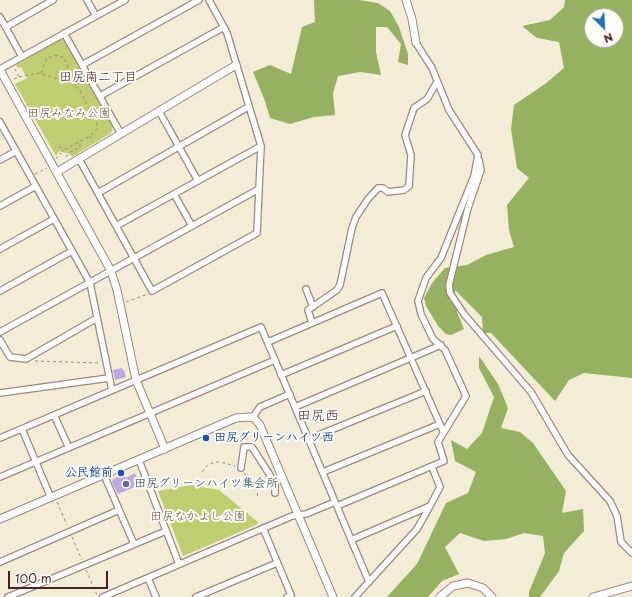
<!DOCTYPE html>
<meta charset="utf-8">
<style>
body{margin:0}
#map{position:relative;width:632px;height:597px;overflow:hidden;background:#f3edd8;font-family:"Playpen Sans",sans-serif}
canvas{display:block}
.north{position:absolute;left:584px;top:8px;width:40px;height:40px;box-sizing:border-box;background:#fdfcf7;border:1px solid #b5a4a5;border-radius:50%;rotate:156deg;font-size:11px;font-weight:700;line-height:16px;text-align:center;color:#4a1f2b}
.north::after{content:'';display:block;margin:auto;width:14px;height:18px;background:#1f6fb2;clip-path:polygon(50% 0,100% 100%,50% 72%,0 100%)}
.scale{position:absolute;left:8px;top:571px;width:100px;height:18px;box-sizing:border-box;border:2px solid #4a1f2b;border-top:0;padding-left:5px;font-size:12px;line-height:14px;white-space:nowrap;color:#4a1f2b;-webkit-text-stroke:3px #fdfcf7;paint-order:stroke}
</style>
<div id="map">
<canvas width="632" height="597"></canvas>
<div class="north">N</div>
<div class="scale">100 m</div>
</div>
<script>
const ctx = document.querySelector('canvas').getContext('2d');
ctx.lineJoin = 'round';
function paint(path, color) { ctx.fillStyle = color; ctx.fill(path, 'evenodd'); }
const poly = rows => new Path2D(rows.map(r => 'M' + r).join(''));
function strokePath(path, color, width, dash) { ctx.strokeStyle = color; ctx.lineWidth = width; ctx.lineCap = dash ? 'butt' : 'round'; ctx.setLineDash(dash || []); ctx.stroke(path); }
function label(font, color, halo, rows, align = 'center') {
  ctx.font = font + ' "Playpen Sans","Klee One",sans-serif'; ctx.lineWidth = 4; ctx.setLineDash([]); ctx.textBaseline = 'middle'; ctx.strokeStyle = halo; ctx.fillStyle = color; for (const [text, x, y, turn = 0] of rows) {
    ctx.save(); ctx.translate(x, y); ctx.rotate((+turn || 0) * Math.PI / 180); ctx.textAlign = isNaN(turn) ? turn : align; if (halo) ctx.strokeText(text, 0, 0); ctx.fillText(text, 0, 0); ctx.restore();
  }
}
paint(poly([
 [61,39,65,41,113,127,111,133,72,157,70,154,59,151,56,156,15,84,27,78,21,67,18,68,16,65],
 [191,485,219,490,258,522,256,525,183,556,158,491]
]), '#bece70');
paint(poly([
 [314,0,359,0,378,3,390,11,399,27,408,54,408,65,398,62,401,44,387,27,376,27,376,52,381,75,360,72,338,76,333,93,335,115,314,117,290,124,270,118,265,101,253,72,270,65,291,74,302,27,315,22],
 [565,0,632,0,632,378,584,373,569,380,555,401,491,333,483,333,482,317,455,290,457,312,464,329,451,335,446,334,438,326,426,306,424,298,432,283,445,268,467,265,486,255,514,247,509,230,507,205,529,178,517,168,511,129,514,105,545,84,564,68,559,42,537,38,522,26,550,20,564,7],
 [592,16,616,16,616,40,592,40],
 [479,356,498,384,508,408,501,428,520,432,533,443,566,491,562,513,583,509,584,531,564,553,559,571,540,597,529,597,529,592,545,553,543,536,524,533,506,539,484,541,460,533,445,547,459,574,442,581,428,597,387,597,417,564,446,503,468,493,476,472,455,461,451,440,467,449,482,433,494,397,479,368]
]), '#96b162');
paint(poly([
 [122,368,123,371,124,370,126,377,115,380,113,370],
 [135,473,140,485,118,494,112,482,113,479,124,474,125,478]
]), '#bca9de');
const minor = poly([
 [87,0,96,16],
 [0,17,22,57],
 [6,27,53,0],
 [64,33,121,134],
 [82,65,199,0],
 [0,69,125,0],
 [100,96,224,27],
 [159,111,198,181],
 [0,122,90,283,112,390],
 [79,159,152,291,257,233,261,146,227,33,209,0],
 [0,160,16,151],
 [479,160,481,170,468,208,449,285,450,293,464,314,531,392,568,455,610,501,617,516,621,542,632,553],
 [98,193,248,107],
 [174,194,192,226],
 [0,206,36,186],
 [116,226,261,146],
 [0,249,54,219],
 [306,289,313,307],
 [0,291,72,251],
 [312,323,308,310,337,290,340,285,352,228,356,217,368,199,378,188,383,188,388,192,404,190,409,186,411,155,405,135,414,108,427,99,437,82],
 [0,332,259,189],
 [0,340,10,357,26,359,97,318],
 [268,342,382,293,443,431],
 [281,375,397,326],
 [0,393,109,378],
 [295,407,441,345],
 [54,415,69,448],
 [252,418,260,407,290,394],
 [22,429,51,498],
 [0,438,261,327,369,582],
 [309,439,426,391],
 [139,460,179,564],
 [241,468,244,447,252,447,275,483,275,493],
 [323,472,440,424],
 [104,475,134,544],
 [0,477,275,360],
 [337,506,444,461,438,442,466,396,445,350,433,339,421,314,418,301,426,278,441,258,445,248,474,176,478,155,449,110,432,68,416,43],
 [263,528,291,595,287,597],
 [351,540,430,506,440,487,432,467],
 [0,562,119,510],
 [148,578,156,597],
 [8,597,166,531],
 [103,597,292,516,306,514,335,502],
 [196,597,277,563],
 [355,597,417,529,430,506]
]);
const tertiary = poly([
 [406,0,412,19,416,43],
 [0,70,111,271,117,290,136,380,165,449],
 [57,172,236,65],
 [0,519,236,418,250,417,254,418,260,425,333,597],
 [440,597,453,586,468,583,483,588,492,597],
 [593,597,632,586]
]);
strokePath(minor, '#9e8682', 8);
strokePath(tertiary, '#9e8682', 9);
strokePath(poly([
 [41,73,47,58,58,55,64,58,68,65,65,80],
 [67,74,72,76,79,72],
 [19,77,39,73,71,83,79,89,97,123,97,129,90,136,66,149,56,146],
 [14,79,19,77,15,69],
 [90,136,93,142],
 [66,157,69,153,80,147,80,142],
 [56,159,60,153,62,154,63,150],
 [35,174,47,168],
 [126,302,148,294],
 [35,361,100,363],
 [202,472,208,465,215,462,221,462,235,466],
 [244,473,257,492,258,498],
 [57,502,67,525],
 [72,537,82,560],
 [86,570,97,595]
]), '#9e8682', 1, [3, 3]);
strokePath(minor, '#fff', 5.5);
strokePath(tertiary, '#fff', 7);
for (const [x, y, r, color] of [
 [206,438,4,"#1a4fb4"],
 [121,473,4,"#1a4fb4"],
 [126,484,4,"#5c6f8a"]
]) { const dot = new Path2D(); dot.arc(x, y, r, 0, 2 * Math.PI); ctx.fillStyle = color; ctx.fill(dot); strokePath(dot, '#fdfcf7', 1.5); }
label('12px', '#6d5440', '#fdfcf7', [
 ["田尻みなみ公園",69,114],
 ["田尻なかよし公園",198,517]
]);
label('bold 12px', '#164399', '#fdfcf7', [
 ["田尻グリーンハイツ西",214,438],
 ["公民館前",113,473,"right"]
], 'left');
label('bold 12px', '#4e5e75', '#fdfcf7', [
 ["田尻グリーンハイツ集会所",134,484]
], 'left');
label('13px', '#4a1f2b', '#fdfcf7', [
 ["田尻南二丁目",98,77]
]);
label('14px', '#4a1f2b', '#fdfcf7', [
 ["田尻西",318,416]
]);
</script>
